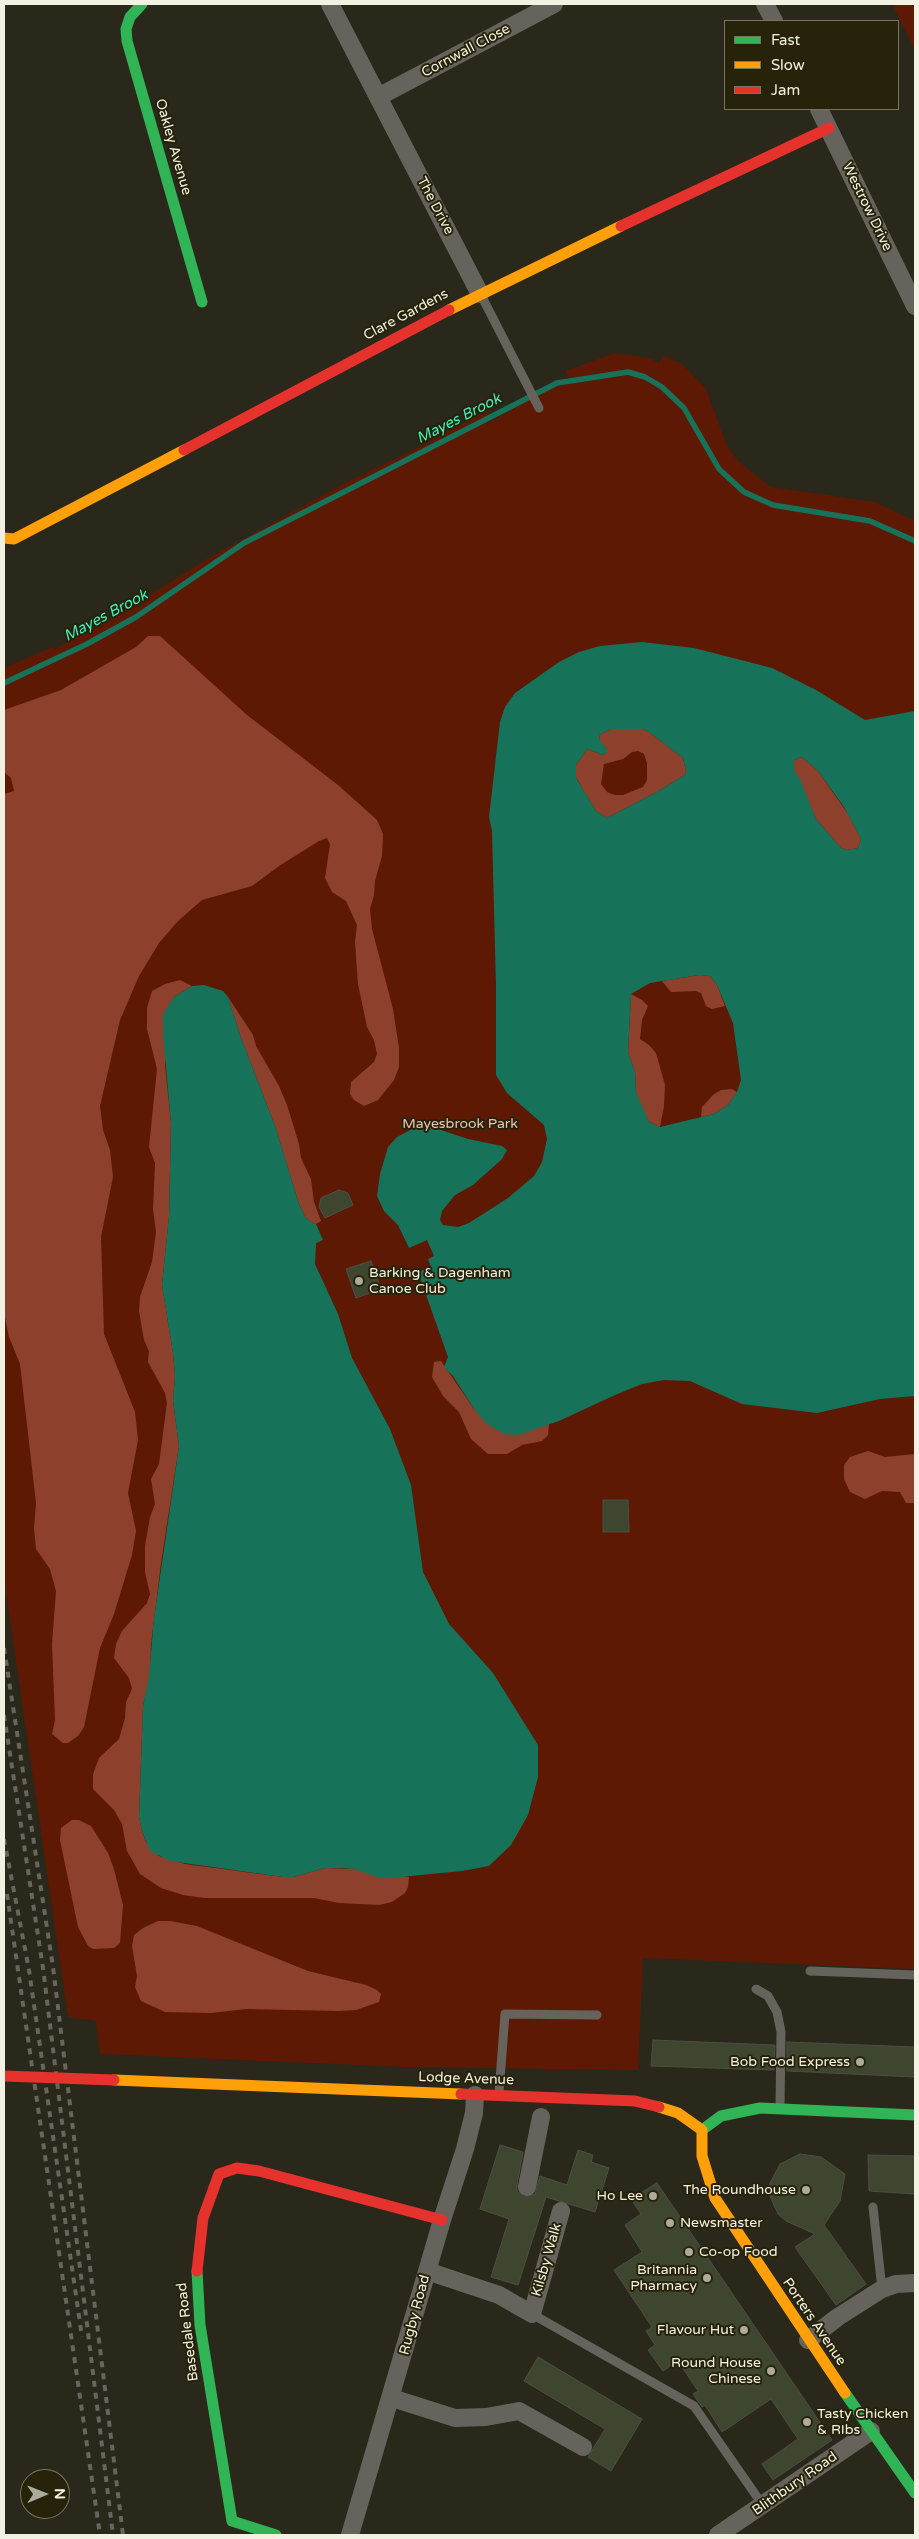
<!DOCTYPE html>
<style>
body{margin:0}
#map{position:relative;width:919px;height:2539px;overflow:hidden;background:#2a281a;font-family:"Varela Round",sans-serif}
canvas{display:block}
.frame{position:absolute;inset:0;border:5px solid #f3f1e2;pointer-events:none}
.legend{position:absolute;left:724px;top:20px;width:175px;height:90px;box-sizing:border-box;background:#26230a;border:1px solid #787560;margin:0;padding:6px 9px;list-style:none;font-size:15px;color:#f3f1e2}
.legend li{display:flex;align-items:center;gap:10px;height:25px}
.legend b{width:25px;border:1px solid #787560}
.north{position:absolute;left:20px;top:2469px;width:50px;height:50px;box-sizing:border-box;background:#26230a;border:1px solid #787560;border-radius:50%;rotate:89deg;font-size:14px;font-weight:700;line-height:20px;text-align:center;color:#f3f1e2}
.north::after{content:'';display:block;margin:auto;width:18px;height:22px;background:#adab9c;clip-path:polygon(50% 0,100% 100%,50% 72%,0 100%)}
</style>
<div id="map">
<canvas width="919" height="2539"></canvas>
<div class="frame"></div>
<ul class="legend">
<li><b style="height:6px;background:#30b455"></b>Fast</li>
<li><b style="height:6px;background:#ff9f0a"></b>Slow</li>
<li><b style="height:6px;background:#e5322d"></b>Jam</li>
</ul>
<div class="north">N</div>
</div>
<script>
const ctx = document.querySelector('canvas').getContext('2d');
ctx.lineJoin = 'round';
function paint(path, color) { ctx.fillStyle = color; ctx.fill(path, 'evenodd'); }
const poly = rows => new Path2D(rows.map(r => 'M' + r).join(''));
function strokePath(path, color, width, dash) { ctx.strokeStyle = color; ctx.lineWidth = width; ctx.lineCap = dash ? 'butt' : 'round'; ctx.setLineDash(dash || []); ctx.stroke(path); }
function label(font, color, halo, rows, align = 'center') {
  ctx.font = font + ' "Varela Round",sans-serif'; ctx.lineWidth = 4; ctx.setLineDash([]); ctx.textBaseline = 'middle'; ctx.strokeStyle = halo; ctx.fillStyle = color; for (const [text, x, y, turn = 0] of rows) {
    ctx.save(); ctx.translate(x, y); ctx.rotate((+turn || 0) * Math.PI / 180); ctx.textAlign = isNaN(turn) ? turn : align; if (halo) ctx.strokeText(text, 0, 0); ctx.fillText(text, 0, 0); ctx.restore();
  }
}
paint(poly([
 [892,4,915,4,915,50],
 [614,353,649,358,659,363,663,356,682,364,706,389,727,446,738,461,771,487,875,502,915,521,915,1969,643,1958,638,2070,406,2067,100,2054,96,2021,68,2017,4,1579,4,668,52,647,54,649,112,619,207,559,343,484,425,444,487,410,493,420,569,378,566,371]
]), '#5e1905');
paint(poly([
 [148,636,160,636,247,715,338,785,377,820,383,834,382,856,375,881,374,895,370,909,372,929,393,1009,399,1048,399,1067,394,1080,378,1100,364,1106,354,1100,350,1094,351,1082,374,1062,377,1054,374,1040,367,1027,358,984,355,942,357,925,346,901,332,892,325,878,330,844,327,838,319,841,279,866,252,886,202,900,178,921,159,943,139,976,120,1020,100,1106,103,1130,110,1150,113,1177,101,1237,104,1334,135,1412,138,1440,128,1493,136,1531,132,1555,114,1614,100,1648,84,1727,78,1736,68,1743,63,1743,52,1734,55,1720,52,1644,56,1591,50,1569,36,1549,34,1528,36,1503,20,1364,9,1337,4,1313,4,794,14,791,11,778,4,772,4,710,61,690,136,647],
 [611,729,643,729,649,732,683,758,686,771,685,775,657,792,607,818,596,811,583,790,576,777,576,765,587,749,603,755,607,752,607,749,600,742,599,735],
 [638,751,644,754,647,763,647,780,643,787,623,795,615,795,607,792,601,784,604,764,623,759,632,752],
 [802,757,818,771,848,814,861,839,858,848,847,850,841,848,816,819,794,770,794,760],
 [699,975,710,976,717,985,725,1006,712,1009,706,1006,701,993,696,991,671,992,662,981],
 [180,980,192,986,174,997,165,1065,171,1123,169,1216,162,1285,173,1353,175,1376,173,1401,179,1446,161,1563,151,1645,150,1676,143,1706,139,1817,142,1831,146,1842,159,1856,185,1864,283,1877,293,1877,325,1868,354,1869,409,1877,408,1887,405,1893,392,1902,379,1905,339,1903,314,1898,204,1898,183,1895,161,1888,140,1874,127,1851,122,1824,114,1810,93,1789,93,1774,99,1758,119,1739,125,1718,126,1702,132,1689,129,1678,114,1658,116,1644,122,1631,147,1603,150,1594,145,1572,145,1546,150,1517,155,1504,151,1479,159,1464,167,1403,165,1393,148,1362,149,1351,144,1340,139,1311,140,1297,152,1262,156,1232,153,1209,155,1163,149,1147,157,1069,147,1029,147,1008,152,991,165,984],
 [631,994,642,1000,648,1006,642,1020,640,1039,649,1045,656,1053,665,1085,664,1106,660,1127,649,1122,639,1103,636,1092,635,1072,628,1052],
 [228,997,253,1035,256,1046,279,1086,287,1105,299,1144,301,1158,311,1179,314,1202,321,1221,316,1224,312,1223,305,1217,299,1204,275,1126,241,1038],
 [732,1089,737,1092,728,1105,714,1114,701,1117,702,1107,713,1095,721,1090],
 [441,1361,474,1409,536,1427,549,1424,548,1435,542,1441,522,1445,507,1454,488,1454,471,1439,459,1412,443,1396,432,1377,434,1362],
 [868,1451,885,1457,915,1454,915,1503,906,1503,900,1492,882,1491,865,1499,850,1492,844,1479,844,1465,850,1457],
 [72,1820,79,1820,91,1826,108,1853,114,1869,123,1905,120,1943,114,1948,93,1949,88,1946,78,1927,60,1840,61,1828],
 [158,1921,170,1921,197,1926,308,1971,366,1985,377,1990,381,1994,379,2002,356,2010,339,2011,246,2009,211,2013,165,2012,141,2001,135,1987,137,1976,132,1946,134,1935,143,1928]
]), '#8d412c');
paint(poly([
 [642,642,694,648,772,668,816,690,865,720,915,711,915,1396,880,1399,817,1413,742,1404,690,1381,664,1380,642,1384,615,1395,559,1421,518,1435,504,1434,487,1424,474,1409,453,1376,444,1367,448,1357,418,1272,431,1267,428,1259,434,1256,427,1240,409,1248,398,1225,384,1211,377,1196,380,1174,388,1147,397,1137,418,1126,426,1125,468,1139,502,1146,507,1150,502,1159,473,1185,455,1195,442,1211,440,1220,443,1225,458,1227,469,1223,508,1198,534,1176,542,1162,547,1139,544,1125,507,1093,496,1075,496,986,492,831,489,817,500,722,505,707,515,693,559,662,579,652,600,646],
 [611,729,643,729,649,732,683,758,686,771,685,775,657,792,607,818,596,811,579,783,576,777,576,765,587,749,603,755,607,752,607,749,600,741,599,735],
 [802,757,818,771,844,807,861,839,858,848,847,850,841,848,816,819,800,779,794,770,794,760],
 [699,975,710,976,717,985,733,1023,741,1080,737,1092,728,1105,714,1114,660,1127,649,1122,636,1092,635,1072,628,1052,631,994,650,983],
 [204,985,223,991,228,997,241,1038,275,1126,299,1204,305,1217,312,1223,316,1224,323,1240,316,1243,315,1264,338,1314,352,1358,390,1429,411,1485,423,1572,449,1624,493,1673,538,1745,538,1777,528,1815,511,1845,489,1866,462,1871,390,1878,380,1878,354,1869,341,1868,325,1868,293,1877,283,1877,170,1861,150,1851,142,1831,139,1817,143,1706,149,1676,154,1618,179,1446,173,1401,175,1376,173,1353,162,1285,169,1216,171,1123,163,1035,163,1014,174,997,192,986]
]), '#167359');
strokePath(poly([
 [4,683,87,644,136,617,244,543,557,383,628,372,645,377,662,387,684,408,719,469,744,492,773,505,870,521,915,541]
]), '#167359', 5.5);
const building = poly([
 [339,1190,348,1193,353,1205,325,1218,319,1207,321,1198,339,1190],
 [371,1261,381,1289,356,1298,346,1269,371,1261],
 [603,1500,628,1500,629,1532,603,1532,603,1500],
 [653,2040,775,2045,774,2070,651,2066,653,2040],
 [787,2042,915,2047,915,2077,787,2071,787,2042],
 [500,2145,523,2152,517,2185,517,2191,524,2197,535,2194,540,2176,567,2185,578,2150,593,2155,591,2162,609,2168,595,2212,546,2197,518,2285,491,2277,509,2219,480,2209,500,2145],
 [800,2154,821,2157,845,2174,840,2201,824,2225,866,2284,836,2305,795,2247,815,2234,786,2221,778,2214,769,2194,770,2183,780,2164,800,2154],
 [868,2155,915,2156,915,2194,869,2191,868,2155],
 [657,2183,832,2440,773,2480,762,2464,798,2439,771,2399,722,2432,705,2405,702,2407,693,2394,698,2391,678,2361,663,2371,648,2350,655,2345,646,2331,652,2327,614,2270,642,2252,625,2225,641,2214,631,2199,657,2183],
 [538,2357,642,2419,611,2471,588,2457,605,2429,524,2381,538,2357]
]);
paint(building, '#3f4630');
strokePath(building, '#4d4e44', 1);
strokePath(poly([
 [481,295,539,408],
 [810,1971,915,1975],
 [756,1989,768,1996,777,2012,781,2032,780,2107],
 [499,2093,505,2014,597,2015],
 [873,2207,882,2289],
 [532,2314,694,2406,762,2504]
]), '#66635d', 9);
strokePath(poly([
 [330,4,480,294],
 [765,4,774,21],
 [378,97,554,4],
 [819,109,915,306],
 [527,2187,541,2117],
 [427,2271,499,2295,532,2314,561,2211],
 [808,2340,838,2317,882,2289,896,2284,915,2283],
 [392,2398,455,2418,486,2417,519,2411,583,2447],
 [350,2535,442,2220,465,2149,474,2113,475,2095],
 [718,2535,871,2431]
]), '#66635d', 18);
strokePath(poly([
 [142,4,130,17,126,29,127,41,202,302],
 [702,2130,721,2116,760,2108,915,2115],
 [197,2271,200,2325,232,2521,276,2535],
 [845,2393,915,2493]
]), '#30b455', 11);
strokePath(poly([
 [449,310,621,226],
 [4,538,14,539,184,450],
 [114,2080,461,2094],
 [659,2107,678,2113,702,2130,702,2156,715,2198,845,2393]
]), '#ff9f0a', 11);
strokePath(poly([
 [621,226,829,128],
 [184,450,449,310],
 [461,2094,635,2101,659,2107],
 [197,2271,203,2218,219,2174,237,2168,259,2171,442,2220]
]), '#e5322d', 11);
strokePath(poly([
 [4,1648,53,1967,123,2535],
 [4,1715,43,1968,113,2535],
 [4,1839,29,1970,82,2337],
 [7,1894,100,2535]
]), '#67655e', 4, [6, 6]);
strokePath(poly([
 [4,2076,114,2080]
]), '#e5322d', 11);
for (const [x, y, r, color] of [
 [359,1281,5,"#adab9c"],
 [860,2062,5,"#adab9c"],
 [806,2190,5,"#adab9c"],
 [653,2196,5,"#adab9c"],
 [670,2223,5,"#adab9c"],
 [689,2252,5,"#adab9c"],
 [707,2278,5,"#adab9c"],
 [744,2330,5,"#adab9c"],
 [771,2371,5,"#adab9c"],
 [807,2422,5,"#adab9c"]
]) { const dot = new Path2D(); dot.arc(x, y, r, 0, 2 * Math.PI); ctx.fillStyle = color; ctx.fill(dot); strokePath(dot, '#26230a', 2); }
label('14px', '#f3f1e2', '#26230a', [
 ["Cornwall Close",466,51,-28],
 ["Oakley Avenue",173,147,74],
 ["The Drive",435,206,62],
 ["Westrow Drive",867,207,64],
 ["Clare Gardens",406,315,-28],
 ["Lodge Avenue",466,2079,2],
 ["Kilsby Walk",547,2260,-74],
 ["Rugby Road",415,2315,-75],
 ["Porters Avenue",814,2322,56],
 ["Basedale Road",188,2332,-97],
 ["Blithbury Road",795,2484,-35]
]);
label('14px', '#f3c0b3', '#26230a', [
 ["Mayesbrook Park",460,1124]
]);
label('14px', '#f3f1e2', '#26230a', [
 ["Barking & Dagenham",369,1273,"left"],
 ["Canoe Club",369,1289,"left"],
 ["Bob Food Express",850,2062],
 ["The Roundhouse",796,2190],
 ["Ho Lee",643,2196],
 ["Newsmaster",680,2223,"left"],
 ["Co-op Food",699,2252,"left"],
 ["Britannia",697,2270],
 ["Pharmacy",697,2286],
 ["Flavour Hut",734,2330],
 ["Round House",761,2363],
 ["Chinese",761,2379],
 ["Tasty Chicken",817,2414,"left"],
 ["& RIbs",817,2430,"left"]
], 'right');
label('italic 15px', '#44edbc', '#26230a', [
 ["Mayes Brook",459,419,-27],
 ["Mayes Brook",106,616,-28]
]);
</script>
